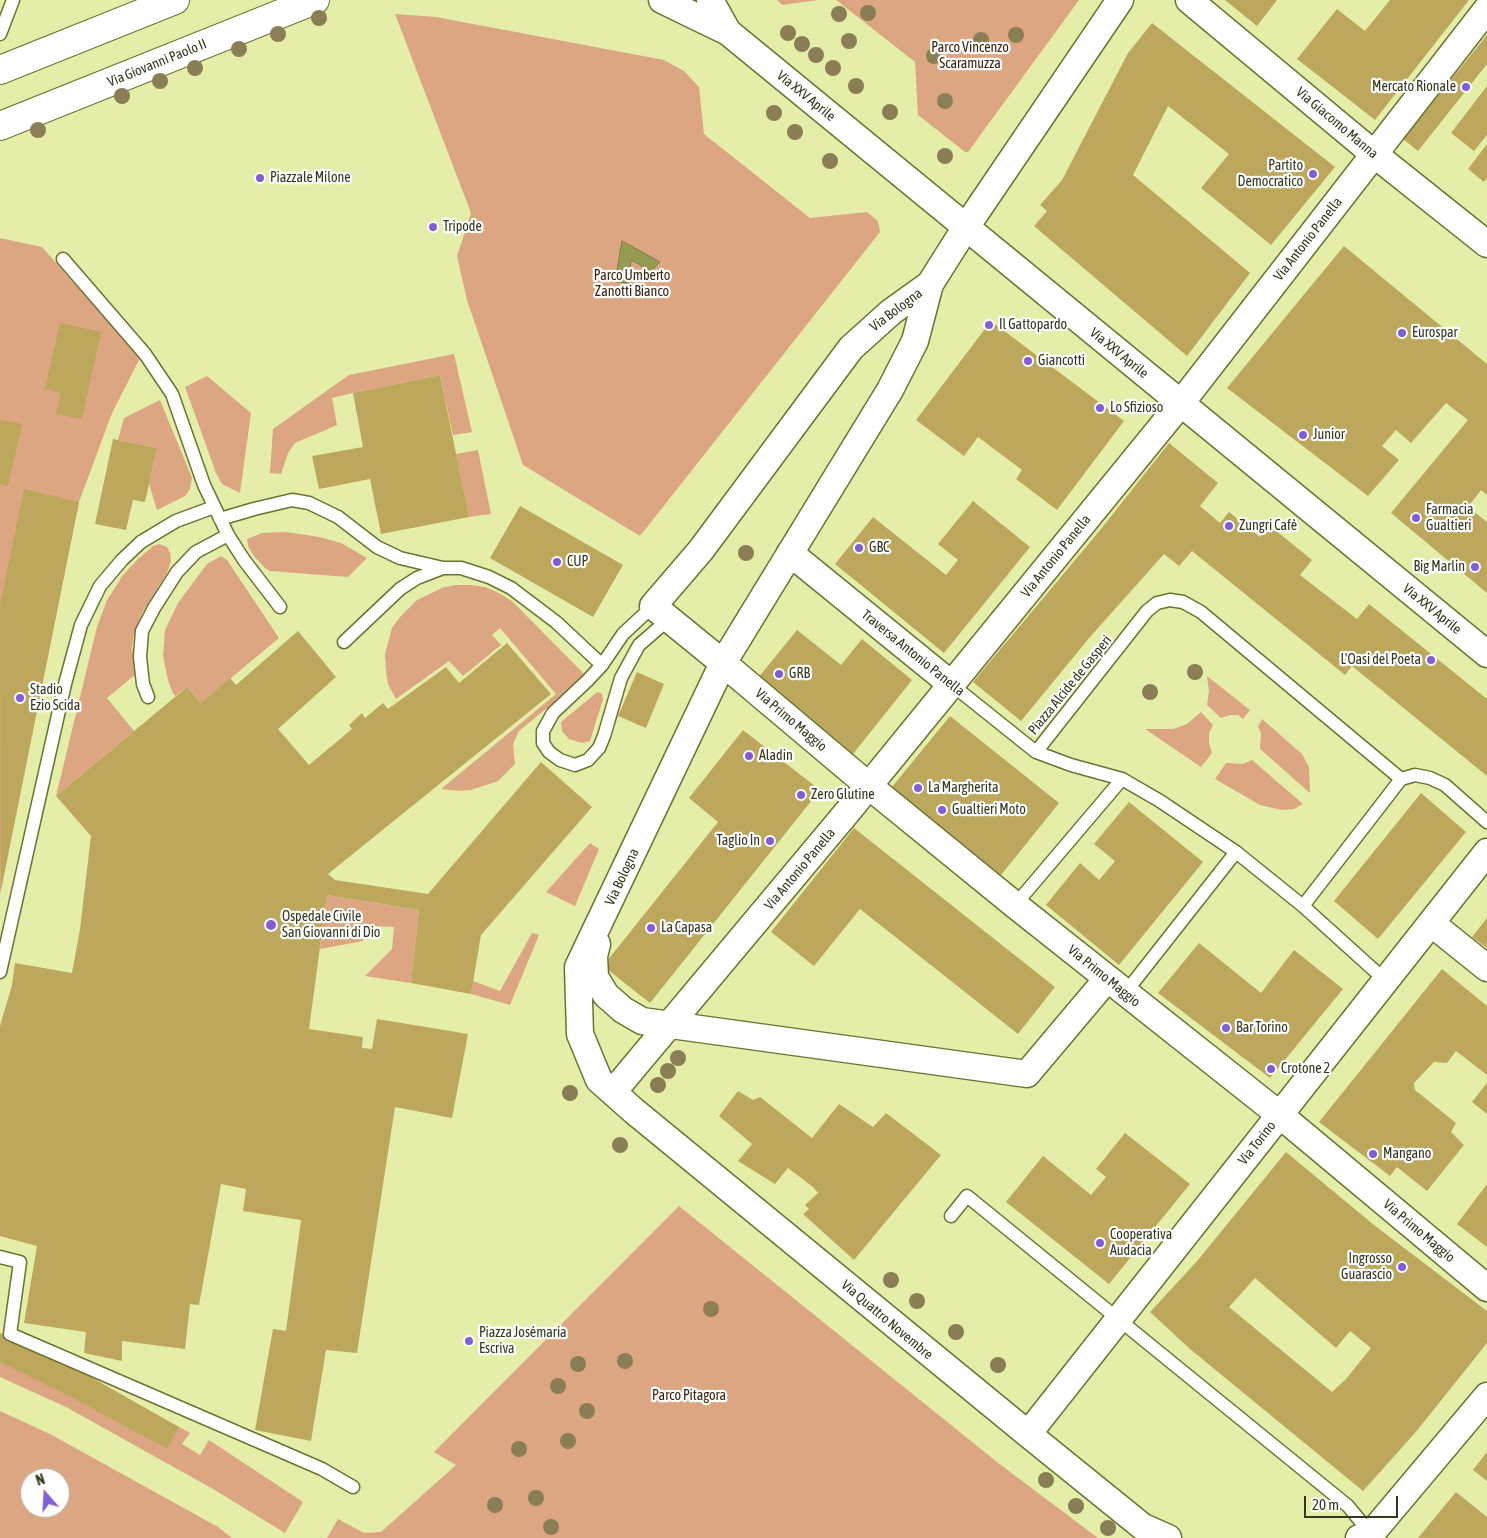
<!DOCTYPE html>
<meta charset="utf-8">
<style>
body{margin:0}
#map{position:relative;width:1487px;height:1538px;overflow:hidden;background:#e5eea8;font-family:"Asap Condensed",sans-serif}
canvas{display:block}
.north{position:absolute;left:20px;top:1468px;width:50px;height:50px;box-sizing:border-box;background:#fff;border:1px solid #aeafa4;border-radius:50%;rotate:341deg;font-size:14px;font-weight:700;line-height:20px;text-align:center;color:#34371b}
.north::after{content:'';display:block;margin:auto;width:18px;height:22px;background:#825dd8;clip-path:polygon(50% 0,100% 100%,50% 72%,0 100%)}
.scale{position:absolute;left:1304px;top:1496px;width:94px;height:22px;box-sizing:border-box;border:2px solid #34371b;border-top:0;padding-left:6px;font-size:15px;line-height:18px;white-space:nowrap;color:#34371b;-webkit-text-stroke:4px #fff;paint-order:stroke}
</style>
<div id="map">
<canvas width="1487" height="1538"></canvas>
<div class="north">N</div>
<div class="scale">20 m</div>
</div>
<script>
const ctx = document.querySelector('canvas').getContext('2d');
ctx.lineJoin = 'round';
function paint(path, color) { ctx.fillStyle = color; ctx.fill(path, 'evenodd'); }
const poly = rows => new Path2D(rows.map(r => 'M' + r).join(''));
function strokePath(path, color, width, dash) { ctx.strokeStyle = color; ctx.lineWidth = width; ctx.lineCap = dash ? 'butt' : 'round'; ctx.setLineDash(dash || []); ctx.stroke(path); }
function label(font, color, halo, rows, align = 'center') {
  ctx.font = font + ' "Asap Condensed",sans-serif'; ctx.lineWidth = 4.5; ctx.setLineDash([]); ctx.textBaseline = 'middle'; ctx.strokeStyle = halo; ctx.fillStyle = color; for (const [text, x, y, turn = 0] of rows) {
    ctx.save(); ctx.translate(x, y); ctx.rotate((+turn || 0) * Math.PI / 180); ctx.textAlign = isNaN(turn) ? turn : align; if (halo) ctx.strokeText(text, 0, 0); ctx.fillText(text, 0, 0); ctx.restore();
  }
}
paint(poly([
 [777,0,818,0,782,5],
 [836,0,1079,0,968,152,965,152,918,115,915,62],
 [395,14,436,17,664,60,684,71,699,87,704,134,810,218,867,212,878,221,880,232,640,536,523,465,467,300,457,256,471,213],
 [0,238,42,247,140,358,112,413,79,502,0,894],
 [454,354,472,432,453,435,440,375,353,393,332,398,337,425,295,443,288,453,281,474,270,473,273,429,349,375],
 [207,376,251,413,240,493,222,484,216,473,185,387],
 [160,400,192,478,190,489,185,496,157,510,149,484,157,448,118,440,124,418],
 [478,450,491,514,469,517,456,454],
 [286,532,319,537,341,543,367,558,348,577,270,571,265,568,254,556,248,546,247,539,262,533],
 [159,544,167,547,170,553,171,561,167,573,142,613,134,633,132,648,137,673,107,698,134,731,56,796,97,627,107,600,123,575,139,558,153,546],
 [221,556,227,560,279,638,201,703,187,687,175,696,172,691,168,680,163,656,165,630,178,603,196,579,207,564],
 [457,585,471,585,485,587,499,593,513,602,586,676,519,731,513,744,515,764,498,781,471,790,459,791,441,789,556,694,500,628,492,635,501,645,463,676,449,661,396,699,388,684,386,672,385,654,392,628,400,617,417,600,444,587],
 [1207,676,1250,710,1243,719,1238,715,1230,715,1221,718,1207,705,1209,691],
 [599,692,602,694,603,699,590,741,582,743,569,739,562,731,561,722,596,693],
 [1201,712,1213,725,1209,733,1209,743,1212,753,1201,767,1145,729,1173,729,1187,724],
 [1262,719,1302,754,1309,767,1310,793,1260,749,1261,733,1258,727],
 [1252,760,1303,804,1294,809,1282,810,1260,805,1215,779,1226,763,1243,764],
 [590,843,599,849,575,906,546,892],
 [327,895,419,910,411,983,365,976,392,949,394,927,366,926,363,941,320,949],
 [532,933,539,935,510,1005,471,994,473,981,500,991],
 [679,1206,997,1462,1098,1538,327,1538,338,1519,364,1533,381,1532,456,1465,434,1452],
 [0,1362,179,1427,190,1433,182,1444,200,1455,209,1440,303,1502,285,1533,213,1489,66,1407,0,1377],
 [0,1411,50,1434,218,1527,232,1538,0,1538],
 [30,1478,60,1478,60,1508,30,1508]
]), '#dda682');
const water = poly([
 [622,241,660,262,651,271,631,260,629,283,615,282,622,241]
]);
paint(water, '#959c52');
strokePath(water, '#787e42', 1);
paint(poly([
 [1225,0,1277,0,1257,26],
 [1390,0,1469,0,1375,120,1297,59,1337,9,1365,31],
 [1152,23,1335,167,1271,245,1201,188,1229,154,1168,106,1133,175,1250,273,1187,356,1034,226,1047,211,1040,205,1062,180,1128,53],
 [1487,35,1487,64,1418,151,1403,139],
 [1487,86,1487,135,1474,151,1451,133],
 [1487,144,1487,178,1484,182,1468,169],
 [1344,246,1487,364,1487,495,1481,490,1468,507,1487,522,1487,593,1391,513,1468,420,1446,403,1411,443,1396,430,1382,446,1399,460,1368,496,1227,388],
 [991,321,1124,421,1057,510,1016,479,1022,470,978,437,964,456,916,420],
 [60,323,101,332,82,419,56,414,61,393,45,389],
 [440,375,469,517,381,534,370,479,319,489,312,456,363,447,353,393],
 [0,420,22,424,8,486,0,484],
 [113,439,157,448,145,502,133,500,126,530,95,524],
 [1169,443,1218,483,1200,506,1220,523,1229,512,1260,537,1269,525,1312,560,1300,575,1357,619,1369,604,1487,699,1487,776,1352,666,1345,675,1192,551,1179,566,1164,554,1090,637,1021,721,973,682,1101,529],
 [24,489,79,502,1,890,0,605],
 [973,501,1030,547,944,653,835,564,873,517,946,575,958,560,938,544],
 [520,506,623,565,593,617,490,558],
 [797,630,841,665,862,639,912,680,853,754,758,678],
 [298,631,336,677,278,729,309,765,352,729,349,725,362,713,365,718,383,703,388,709,446,667,459,683,507,643,551,694,328,874,335,880,428,894,541,762,592,807,481,935,471,994,411,983,419,910,327,895,309,1029,363,1037,362,1048,372,1049,377,1019,468,1034,452,1118,395,1107,357,1353,326,1350,311,1441,255,1430,273,1329,286,1331,301,1220,243,1211,246,1189,221,1184,199,1305,190,1304,185,1349,122,1341,122,1361,84,1353,86,1332,24,1323,37,1246,0,1236,0,1026,12,985,15,963,72,973,80,929,91,836,56,796,187,687,201,703,230,678,236,685],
 [637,672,664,684,646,728,618,716],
 [950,716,1059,803,1001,875,892,787],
 [743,730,820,790,650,1003,603,966,718,822,689,798],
 [1421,793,1466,832,1378,939,1334,901],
 [1129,802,1203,862,1119,965,1046,905,1080,863,1099,880,1115,861,1094,844],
 [854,828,1055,987,1018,1034,860,909,814,966,771,932],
 [1487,918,1487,948,1472,937],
 [1199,943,1261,993,1294,950,1343,989,1270,1078,1158,993],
 [1442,969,1487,1006,1487,1075,1456,1051,1447,1063,1434,1062,1414,1083,1415,1090,1456,1123,1451,1132,1464,1145,1427,1191,1397,1167,1390,1176,1319,1122],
 [1487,1083,1487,1114,1472,1102],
 [738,1091,753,1100,760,1097,812,1138,839,1104,873,1127,886,1113,941,1155,854,1260,803,1214,809,1209,805,1205,818,1193,813,1187,788,1168,775,1184,738,1161,752,1144,719,1116],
 [1125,1133,1190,1184,1109,1284,1006,1202,1043,1156,1091,1195,1106,1177,1096,1169],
 [1286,1152,1374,1225,1487,1311,1487,1343,1415,1433,1363,1491,1190,1349,1150,1312,1198,1260],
 [1255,1278,1336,1348,1350,1331,1371,1348,1346,1379,1332,1392,1229,1307],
 [1487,1184,1487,1247,1457,1224],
 [0,1333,82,1372,179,1427,167,1449,69,1396,0,1362],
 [1487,1452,1487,1481,1473,1470],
 [1456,1492,1487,1517,1487,1538,1418,1538]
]), '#bda75d');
const lane = poly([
 [0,34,13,0],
 [63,259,145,354,172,394,204,485,228,535,244,560,280,607],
 [220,519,254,509,292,500,309,503,338,517,377,547,400,558,443,568],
 [1170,600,1183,602,1201,612,1401,779,1303,906,1236,852,1160,801,1122,779,1071,765,1036,752,1147,611,1157,603,1170,600],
 [653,606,623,634,602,665,587,681,553,713,543,731,543,743,549,752,560,760,575,765,588,760,599,748,604,736,621,678,639,645,669,619],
 [344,642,400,589,417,578,443,568,461,568,489,577,511,588,556,622,602,665],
 [951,684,1036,752],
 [148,697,143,684,140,657,142,631,154,608,177,572,196,552,228,535],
 [1401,779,1415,775,1430,778,1445,785,1487,822],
 [1015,905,1122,779],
 [1303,906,1386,981],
 [0,972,65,684,81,625,100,586,122,560,141,542,176,521,214,507],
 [1125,993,1236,852],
 [951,1216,967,1196,1348,1506,1371,1534],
 [0,1257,20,1262,10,1334,322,1469,353,1487]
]);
const street = poly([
 [662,0,728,32,1487,654],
 [710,0,728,32],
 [1120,0,966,227,930,284,915,341,890,390,723,663,869,786,1015,905,1280,1115,1487,1288],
 [1189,0,1374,154,1487,244],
 [930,284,891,312,851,348,701,550,653,606,723,663,578,967,580,1034,599,1080,634,1111,1028,1434,1143,1527,1168,1538],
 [790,553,951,684],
 [1431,923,1487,968],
 [597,944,594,956,595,977,606,995,623,1010,642,1021,1027,1074,1107,979],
 [613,1092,849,810,1181,403,1487,9],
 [1028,1434,1487,852],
 [1359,1538,1371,1534,1487,1396]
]);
const secondary = poly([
 [0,70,175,0],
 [0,126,315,0]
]);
strokePath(lane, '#6c722f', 15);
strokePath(street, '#6c722f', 29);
strokePath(secondary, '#6c722f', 30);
strokePath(lane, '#fff', 12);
strokePath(street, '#fff', 26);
strokePath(secondary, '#fff', 28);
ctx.fillStyle = '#897e54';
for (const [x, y] of [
 [868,13],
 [839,14],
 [319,18],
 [788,33],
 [278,34],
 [1016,35],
 [981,40],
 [849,41],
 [802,44],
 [239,49],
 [816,55],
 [934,56],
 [195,68],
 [833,68],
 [160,81],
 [856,86],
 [122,96],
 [945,101],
 [890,112],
 [774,113],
 [38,130],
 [795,132],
 [945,156],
 [830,161],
 [746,553],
 [1195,672],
 [1150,692],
 [678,1058],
 [668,1071],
 [658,1085],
 [570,1093],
 [620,1145],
 [891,1280],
 [917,1301],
 [711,1309],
 [956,1332],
 [625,1361],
 [578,1364],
 [998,1365],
 [558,1386],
 [587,1411],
 [568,1441],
 [519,1449],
 [1046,1480],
 [536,1498],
 [495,1505],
 [1076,1506],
 [551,1527],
 [1108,1528]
]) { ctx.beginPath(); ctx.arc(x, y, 8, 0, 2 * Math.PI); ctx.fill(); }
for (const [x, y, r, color] of [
 [1466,87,5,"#825dd8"],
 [1313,174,5,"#825dd8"],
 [260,178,5,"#825dd8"],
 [433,227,5,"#825dd8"],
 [989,325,5,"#825dd8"],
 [1402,333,5,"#825dd8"],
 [1028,361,5,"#825dd8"],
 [1100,408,5,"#825dd8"],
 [1303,435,5,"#825dd8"],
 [1416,518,5,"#825dd8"],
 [1229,526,5,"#825dd8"],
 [859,548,5,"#825dd8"],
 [557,562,5,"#825dd8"],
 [1475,567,5,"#825dd8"],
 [1431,660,5,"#825dd8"],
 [779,674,5,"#825dd8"],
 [20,698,5,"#825dd8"],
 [749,756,5,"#825dd8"],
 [918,788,5,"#825dd8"],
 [801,795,5,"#825dd8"],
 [942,810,5,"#825dd8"],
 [770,841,5,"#825dd8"],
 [271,925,6,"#825dd8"],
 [651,928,5,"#825dd8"],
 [1226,1028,5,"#825dd8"],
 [1271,1069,5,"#825dd8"],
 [1373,1154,5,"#825dd8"],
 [1100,1243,5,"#825dd8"],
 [1402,1267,5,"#825dd8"],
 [469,1341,5,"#825dd8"]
]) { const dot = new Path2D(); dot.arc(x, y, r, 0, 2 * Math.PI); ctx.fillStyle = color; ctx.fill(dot); strokePath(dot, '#fff', 2); }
label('14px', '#3d220f', '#fff', [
 ["Parco Vincenzo",970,48],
 ["Scaramuzza",970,64],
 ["Parco Umberto",632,276],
 ["Zanotti Bianco",632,292],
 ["Parco Pitagora",689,1396]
]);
label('14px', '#34371b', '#fff', [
 ["Via Giovanni Paolo II",157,63,-22],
 ["Via XXV Aprile",806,96,39],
 ["Via Giacomo Manna",1337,123,40],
 ["Via Antonio Panella",1308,239,-52],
 ["Via Bologna",896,310,-37],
 ["Via XXV Aprile",1119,353,39],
 ["Via Antonio Panella",1056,556,-51],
 ["Via XXV Aprile",1432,609,39],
 ["Traversa Antonio Panella",913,653,39],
 ["Piazza Alcide de Gasperi",1070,685,-51],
 ["Via Primo Maggio",791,720,40],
 ["Via Antonio Panella",800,869,-50],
 ["Via Bologna",622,877,-65],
 ["Via Primo Maggio",1104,976,39],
 ["Via Torino",1257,1143,-52],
 ["Via Primo Maggio",1419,1231,40],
 ["Via Quattro Novembre",887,1320,40]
]);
label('14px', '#34371b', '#fff', [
 ["Mercato Rionale",1456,87,"right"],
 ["Partito",1303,166,"right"],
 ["Democratico",1303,182,"right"],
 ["Piazzale Milone",270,178],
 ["Tripode",443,227],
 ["Il Gattopardo",999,325],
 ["Eurospar",1412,333],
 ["Giancotti",1038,361],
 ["Lo Sfizioso",1110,408],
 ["Junior",1313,435],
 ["Farmacia",1426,510],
 ["Gualtieri",1426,526],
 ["Zungri Cafè",1239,526],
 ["GBC",869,548],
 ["CUP",567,562],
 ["Big Marlin",1465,567,"right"],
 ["L'Oasi del Poeta",1421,660,"right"],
 ["GRB",789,674],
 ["Stadio",30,690],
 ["Ezio Scida",30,706],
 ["Aladin",759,756],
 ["La Margherita",928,788],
 ["Zero Glutine",811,795],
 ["Gualtieri Moto",952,810],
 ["Taglio In",760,841,"right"],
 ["Ospedale Civile",282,917],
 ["San Giovanni di Dio",282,933],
 ["La Capasa",661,928],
 ["Bar Torino",1236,1028],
 ["Crotone 2",1281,1069],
 ["Mangano",1383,1154],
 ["Cooperativa",1110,1235],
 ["Audacia",1110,1251],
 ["Ingrosso",1392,1259,"right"],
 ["Guarascio",1392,1275,"right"],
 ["Piazza Josémaria",479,1333],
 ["Escriva",479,1349]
], 'left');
</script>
